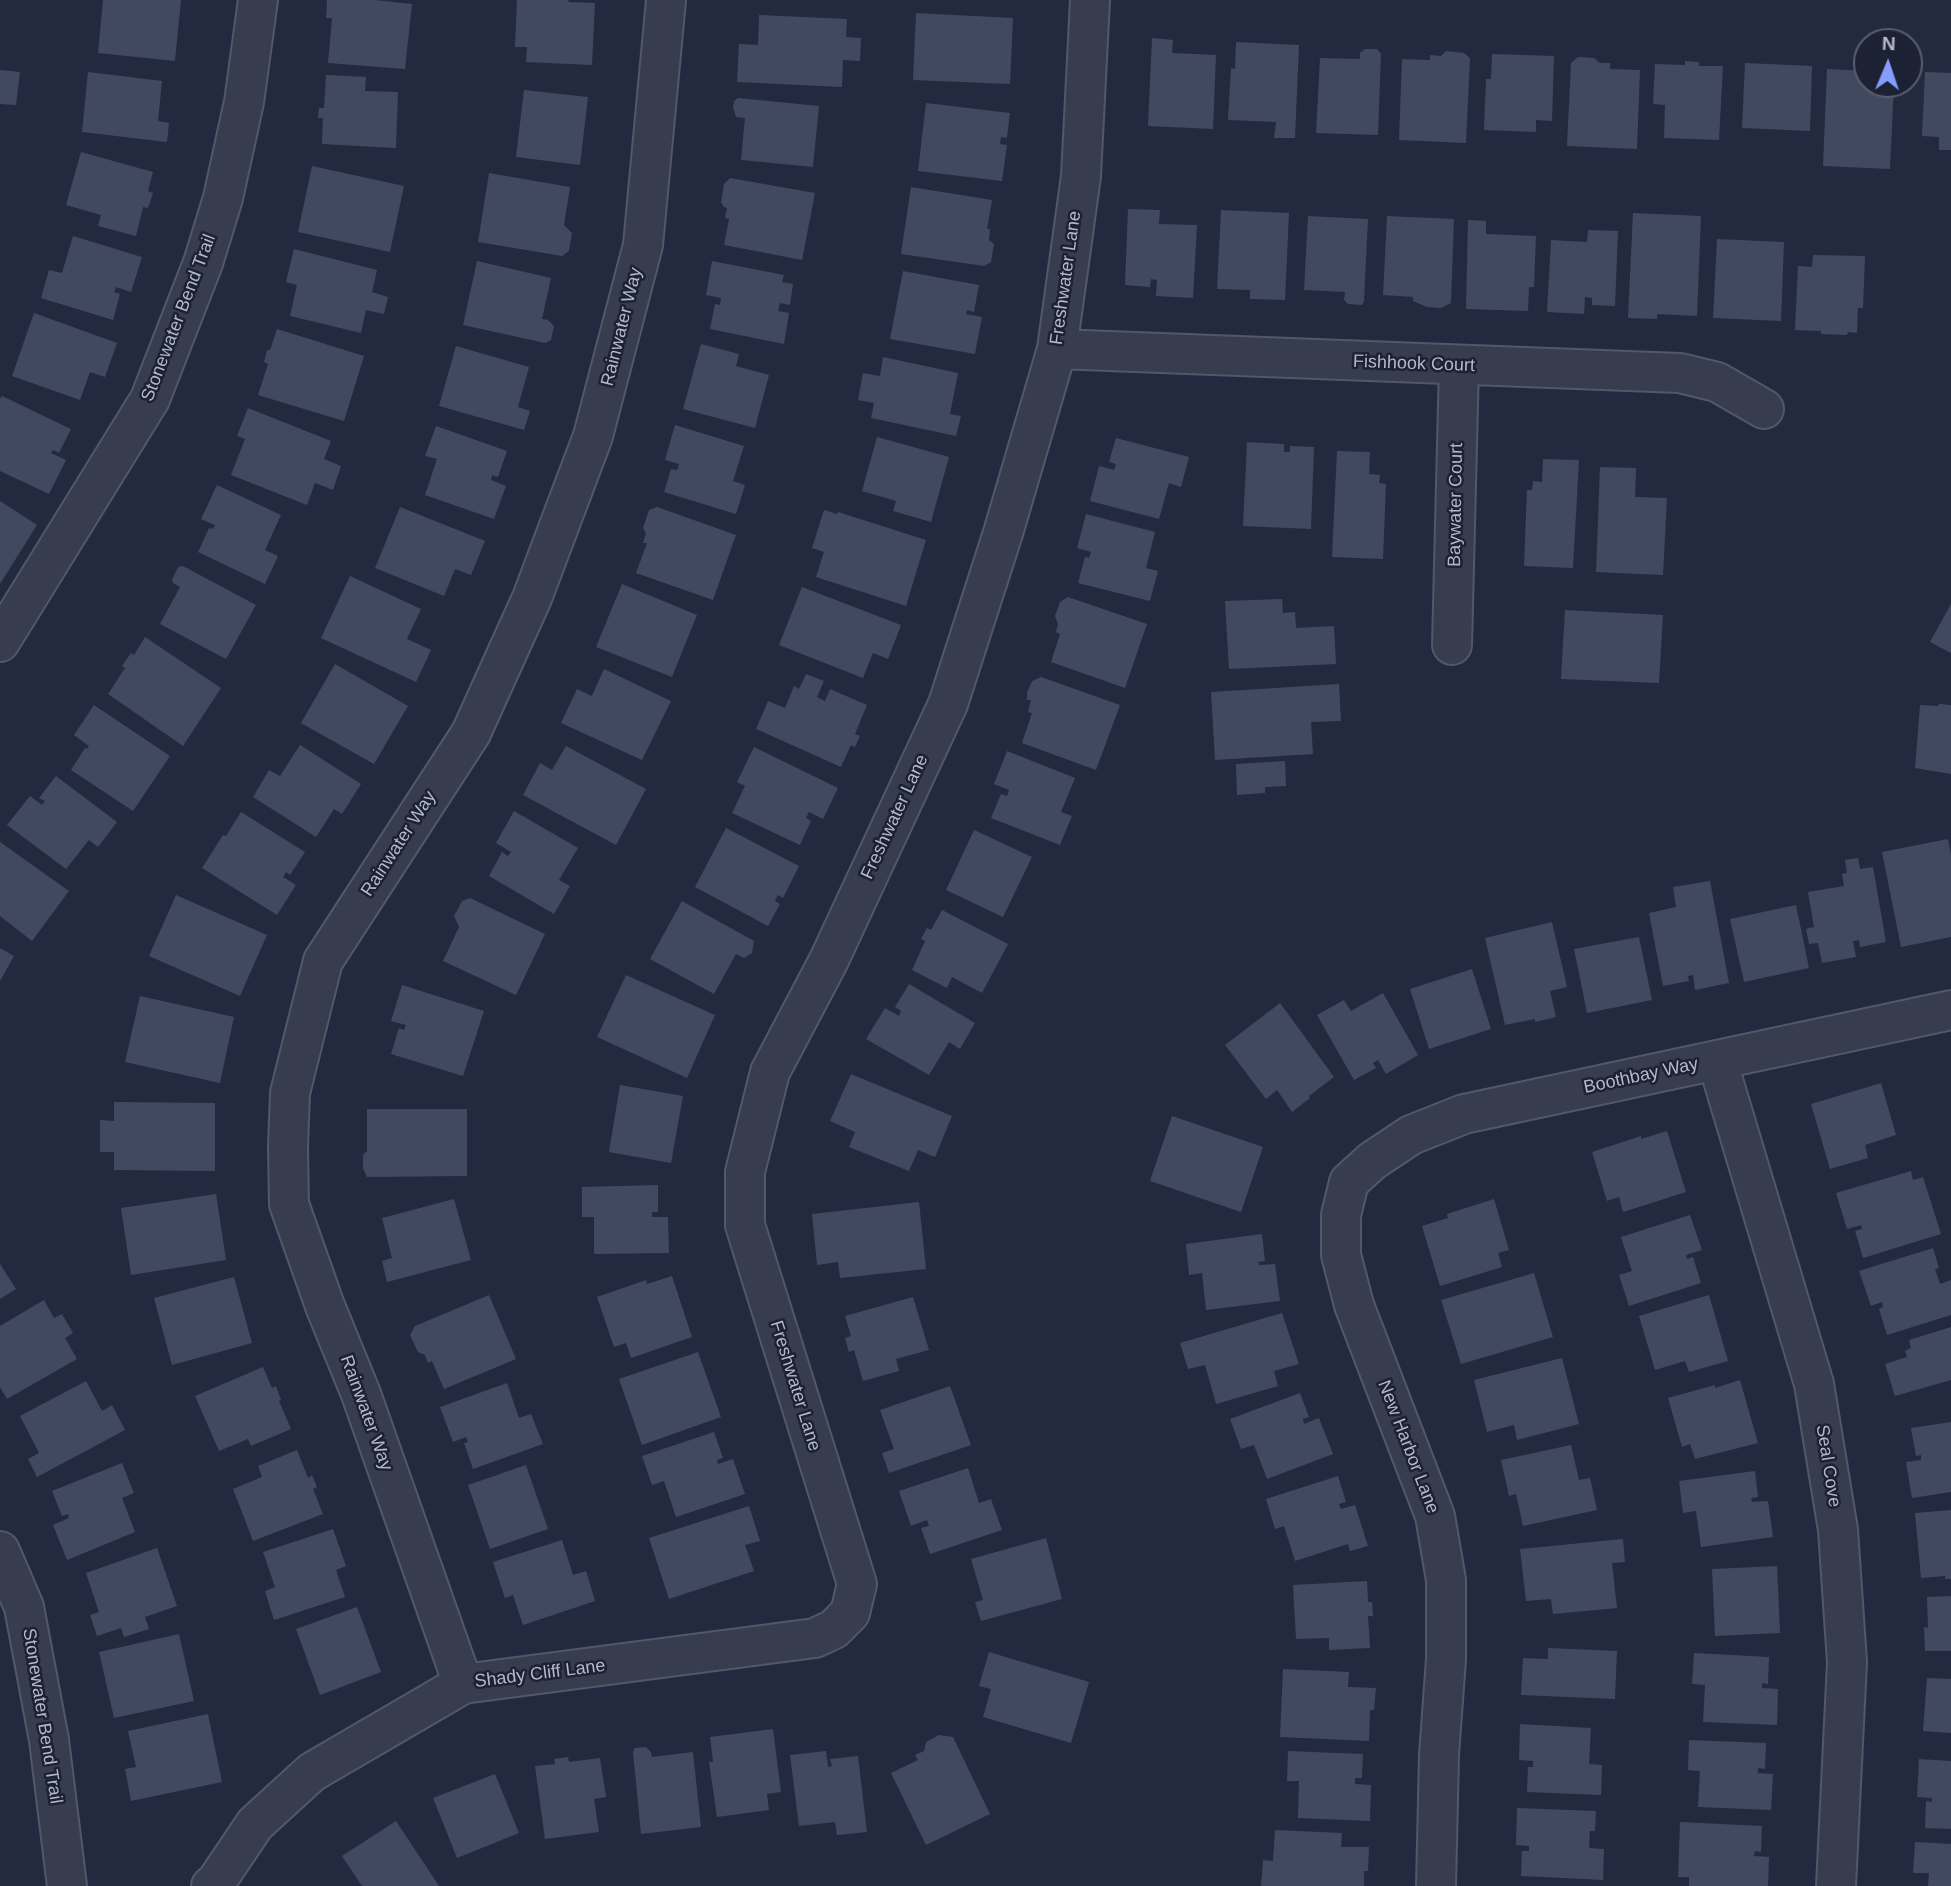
<!DOCTYPE html>
<style>
body{margin:0}
#map{position:relative;width:1951px;height:1886px;overflow:hidden;background:#232a3f;font-family:Helvetica,sans-serif}
canvas{display:block}
.north{position:absolute;left:1853px;top:28px;width:70px;height:70px;box-sizing:border-box;background:#1c2134;border:2px solid #585d70;border-radius:50%;rotate:2deg;font-size:19px;font-weight:700;line-height:28px;text-align:center;color:#b3b8ca}
.north::after{content:'';display:block;margin:auto;width:24px;height:32px;background:#859dfd;clip-path:polygon(50% 0,100% 100%,50% 72%,0 100%)}
</style>
<div id="map">
<canvas width="1951" height="1886"></canvas>
<div class="north">N</div>
</div>
<script>
const ctx = document.querySelector('canvas').getContext('2d');
ctx.lineJoin = 'round';
function paint(path, color) { ctx.fillStyle = color; ctx.fill(path, 'evenodd'); }
const poly = rows => new Path2D(rows.map(r => 'M' + r).join(''));
function strokePath(path, color, width, dash) { ctx.strokeStyle = color; ctx.lineWidth = width; ctx.lineCap = dash ? 'butt' : 'round'; ctx.setLineDash(dash || []); ctx.stroke(path); }
function label(font, color, halo, rows, align = 'center') {
  ctx.font = font + ' Helvetica,sans-serif'; ctx.lineWidth = 5; ctx.setLineDash([]); ctx.textBaseline = 'middle'; ctx.strokeStyle = halo; ctx.fillStyle = color; for (const [text, x, y, turn = 0] of rows) {
    ctx.save(); ctx.translate(x, y); ctx.rotate((+turn || 0) * Math.PI / 180); ctx.textAlign = isNaN(turn) ? turn : align; if (halo) ctx.strokeText(text, 0, 0); ctx.fillText(text, 0, 0); ctx.restore();
  }
}
paint(poly([
 [103,0,181,0,175,61,98,53],
 [327,0,375,0,412,4,405,69,328,63,332,18,326,18],
 [517,0,569,0,568,2,595,3,592,65,526,62,527,47,515,47],
 [916,13,1013,18,1010,84,913,80],
 [759,15,847,19,846,37,861,38,860,61,843,60,842,87,737,82,739,44,758,45],
 [1152,38,1173,40,1172,53,1216,55,1213,129,1148,126],
 [1236,42,1299,45,1295,138,1274,138,1276,122,1228,120,1231,68,1235,69],
 [1365,49,1377,49,1381,54,1378,135,1316,133,1320,58,1360,59,1360,53],
 [1446,51,1464,53,1470,58,1466,143,1399,140,1402,59,1430,60,1430,55,1441,56],
 [1492,54,1554,56,1552,121,1536,120,1536,132,1484,130,1486,79,1491,79],
 [1578,57,1594,58,1600,63,1610,63,1610,69,1640,70,1637,149,1567,146,1571,63],
 [1685,61,1699,62,1699,66,1723,66,1719,140,1664,138,1665,105,1653,104,1655,64,1685,65],
 [1745,63,1812,66,1810,131,1742,128],
 [1827,69,1867,71,1867,84,1894,84,1890,169,1823,166],
 [0,70,20,72,16,105,0,104],
 [88,72,162,81,158,121,169,123,167,142,82,132],
 [1925,72,1951,73,1951,150,1939,150,1939,137,1922,136],
 [326,75,366,77,365,91,398,92,396,148,322,144,323,118,318,118,319,108,324,108],
 [524,90,588,97,580,165,516,157],
 [738,98,819,106,813,167,741,160,745,118,736,117,733,107,734,101],
 [926,103,1010,113,1007,138,1001,137,1000,144,1007,145,1002,181,918,171],
 [81,152,153,172,148,191,153,193,148,208,143,207,136,236,98,226,101,215,66,205],
 [312,166,404,186,390,252,298,232],
 [489,173,570,187,564,225,572,233,569,251,562,256,478,242],
 [730,178,815,193,802,260,724,245,729,219,725,218,727,208,724,207,721,202,724,184],
 [911,187,992,200,987,229,990,229,989,240,994,244,991,262,984,266,901,254],
 [1128,209,1160,210,1159,224,1197,225,1193,298,1156,296,1157,280,1151,279,1150,287,1125,285],
 [1221,210,1289,213,1285,300,1250,299,1250,290,1217,289],
 [1633,213,1701,216,1697,316,1657,314,1657,319,1628,318],
 [1308,216,1368,219,1364,301,1362,305,1348,304,1344,300,1345,292,1304,290],
 [1387,216,1454,219,1451,303,1441,308,1427,307,1413,301,1413,297,1383,295],
 [1468,220,1486,221,1486,234,1536,236,1534,287,1529,287,1528,311,1466,309],
 [1588,230,1618,231,1615,306,1592,305,1592,298,1585,297,1584,314,1547,312,1551,240,1587,242],
 [73,236,142,257,131,292,116,287,114,292,120,294,113,320,41,298,49,270,62,273],
 [1717,239,1784,242,1781,321,1713,318],
 [294,249,377,270,372,292,388,297,384,314,366,310,361,333,290,316,297,285,286,282],
 [1813,255,1865,256,1863,308,1858,308,1857,333,1848,332,1847,335,1821,334,1821,331,1795,330,1798,266,1812,267],
 [477,261,551,278,542,319,548,320,554,326,551,340,545,343,463,325],
 [712,261,784,275,782,282,793,284,790,305,780,303,778,311,789,313,784,344,710,329,715,304,720,305,721,298,706,295],
 [903,271,979,285,974,312,967,310,966,314,982,317,975,354,890,339],
 [34,313,117,343,105,377,90,372,80,400,12,376],
 [277,329,364,356,344,421,258,395,268,364,264,362,267,350,270,350],
 [701,344,739,354,736,366,769,375,755,428,683,409],
 [456,346,529,367,518,407,530,411,524,430,439,406],
 [883,357,958,373,950,414,961,416,956,436,871,418,874,403,858,400,863,373,880,376],
 [2,396,71,429,59,453,53,450,51,453,66,460,49,494,0,471,0,399],
 [248,408,331,441,324,459,341,466,333,490,315,483,307,505,231,475,245,439,237,436],
 [675,425,744,446,733,481,745,485,736,514,664,492,671,469,677,470,679,464,665,460],
 [436,426,507,451,498,477,492,475,491,480,506,486,494,519,425,495,437,459,425,456],
 [877,437,949,457,931,522,893,511,896,501,862,491],
 [1116,438,1189,457,1181,487,1169,483,1159,519,1090,501,1099,466,1114,470,1116,464,1109,462],
 [1247,442,1284,444,1284,452,1290,452,1290,446,1314,447,1311,529,1243,526],
 [1337,451,1370,452,1369,474,1380,475,1379,483,1386,484,1383,559,1332,557],
 [1543,459,1579,460,1573,568,1524,566,1527,490,1532,490,1533,481,1542,482],
 [1600,467,1636,468,1635,497,1667,498,1663,575,1596,572],
 [217,485,281,515,265,550,278,556,265,584,198,552,209,528,213,529,215,525,201,519],
 [0,501,37,525,0,584],
 [400,507,485,541,471,575,455,569,444,596,375,568],
 [657,507,736,535,713,600,636,573,647,543,643,543,646,533,643,528,649,510],
 [824,510,837,514,838,512,926,540,906,606,816,577,824,552,812,548],
 [1086,514,1155,532,1146,568,1158,571,1150,601,1078,583,1085,557,1089,558,1091,552,1077,548],
 [183,566,256,605,226,659,160,624,180,587,173,583,172,580,178,567],
 [350,576,421,609,407,639,431,650,416,682,321,638],
 [622,584,697,615,672,677,596,647],
 [802,587,901,625,888,659,873,653,863,678,779,645],
 [1068,597,1147,624,1125,688,1051,662,1060,634,1056,632,1058,624,1055,616,1060,602],
 [1282,599,1283,613,1295,612,1296,628,1334,626,1336,664,1229,669,1225,601],
 [1951,604,1951,653,1930,642],
 [1565,610,1663,615,1659,683,1561,679],
 [145,637,221,688,183,746,108,694,125,668,122,666,131,653,134,655],
 [335,664,408,706,374,764,301,723],
 [604,669,671,701,642,760,561,723,577,689,592,696],
 [806,674,824,681,817,697,825,701,830,689,867,705,855,734,860,736,855,747,851,745,841,767,756,729,768,701,785,708,794,686,799,689],
 [1041,677,1120,705,1096,770,1022,743,1032,713,1028,712,1031,700,1027,700,1027,693,1032,681],
 [1339,684,1341,721,1311,722,1313,754,1215,760,1211,692],
 [1939,704,1951,705,1951,774,1915,768,1920,705,1938,706],
 [94,705,170,756,133,811,71,770,85,748,87,749,89,746,74,735],
 [300,745,361,784,342,814,334,809,316,837,253,797,269,770,280,776],
 [566,746,646,789,616,845,523,795,540,763,552,770],
 [754,747,838,788,823,819,809,812,806,818,811,821,800,845,732,813,745,786,737,782],
 [1007,751,1075,778,1061,812,1072,816,1060,845,991,818,1001,794,1007,796,1009,790,994,784],
 [1285,761,1286,786,1265,787,1265,793,1237,795,1236,764],
 [56,776,117,822,98,847,89,840,66,869,7,825,30,796,42,805,45,801,39,798],
 [514,811,578,848,559,880,570,886,554,914,489,876,502,852,508,856,511,852,496,843],
 [241,812,305,852,290,875,286,872,283,877,296,885,277,915,202,868,223,835,226,836],
 [726,828,799,866,783,898,778,895,775,901,780,904,768,926,695,887],
 [974,830,1032,857,1003,917,946,890],
 [1948,839,1951,855,1951,937,1901,947,1882,852],
 [0,842,69,891,32,941,0,916],
 [1858,858,1860,869,1873,867,1886,942,1860,947,1859,940,1853,941,1856,957,1822,963,1818,943,1809,944,1806,929,1814,927,1808,892,1844,886,1842,874,1847,873,1845,860],
 [1710,881,1729,983,1695,990,1693,975,1688,976,1689,981,1663,986,1649,913,1676,907,1673,887],
 [176,895,267,935,240,996,149,956],
 [470,898,545,934,516,995,443,961,459,927,454,916,462,901],
 [682,901,754,941,752,953,744,958,736,954,714,994,650,959],
 [1796,905,1809,968,1744,982,1730,919],
 [942,910,1008,944,982,993,952,977,947,988,912,970,925,941,921,939,927,928,931,930],
 [1552,922,1567,987,1550,991,1556,1017,1535,1022,1535,1019,1505,1025,1485,938],
 [1639,937,1652,1000,1587,1013,1574,949],
 [0,948,14,956,0,981],
 [1472,969,1491,1029,1429,1049,1410,989],
 [626,975,715,1015,687,1078,597,1037],
 [909,984,975,1023,960,1049,949,1042,929,1075,866,1039,885,1008,899,1016,901,1011,895,1007],
 [402,985,484,1011,463,1076,391,1054,399,1028,404,1030,406,1025,391,1021],
 [1383,993,1418,1055,1386,1074,1378,1060,1373,1063,1376,1068,1354,1080,1317,1015,1344,1000,1351,1011],
 [140,996,234,1017,220,1083,125,1062],
 [1280,1003,1334,1077,1309,1096,1310,1098,1292,1112,1277,1090,1266,1099,1225,1045],
 [851,1074,952,1116,935,1157,918,1150,909,1171,849,1147,855,1132,830,1121],
 [1881,1083,1896,1135,1865,1145,1868,1158,1830,1169,1811,1104],
 [620,1085,683,1096,671,1163,609,1152],
 [114,1102,215,1103,215,1171,114,1170,114,1152,100,1152,100,1120,114,1121],
 [367,1109,467,1109,467,1176,367,1177,363,1168,363,1155,367,1151],
 [1172,1116,1263,1147,1241,1212,1150,1181],
 [1667,1131,1686,1192,1623,1212,1619,1197,1607,1201,1592,1152,1641,1136,1641,1139],
 [1911,1171,1913,1180,1923,1177,1941,1234,1863,1258,1855,1231,1862,1229,1861,1225,1847,1229,1836,1193],
 [658,1185,658,1212,652,1212,652,1217,668,1217,669,1253,594,1254,594,1217,582,1217,582,1187],
 [216,1194,226,1260,131,1275,121,1208],
 [454,1199,471,1260,387,1282,382,1261,392,1258,382,1218],
 [1494,1199,1509,1250,1498,1253,1502,1267,1440,1286,1422,1226,1448,1218,1447,1214],
 [919,1202,926,1269,840,1278,838,1262,817,1265,812,1214],
 [1690,1215,1702,1250,1686,1255,1687,1259,1693,1257,1701,1283,1629,1306,1619,1275,1632,1271,1621,1237],
 [1262,1234,1265,1261,1258,1262,1259,1265,1275,1264,1280,1301,1206,1310,1202,1273,1189,1275,1186,1244],
 [1933,1248,1939,1268,1935,1269,1940,1284,1951,1280,1951,1315,1887,1335,1879,1309,1883,1307,1882,1302,1871,1306,1859,1271],
 [0,1264,16,1289,0,1299],
 [1534,1273,1553,1337,1461,1364,1441,1300],
 [672,1276,692,1337,631,1358,626,1343,614,1347,597,1297,646,1280,647,1284],
 [234,1277,252,1343,172,1365,154,1298],
 [489,1295,516,1359,444,1389,432,1361,428,1363,425,1355,418,1352,410,1335,415,1326],
 [1709,1295,1728,1361,1689,1372,1685,1361,1655,1370,1639,1316],
 [913,1297,929,1350,896,1359,899,1371,863,1381,854,1350,849,1352,845,1338,851,1336,845,1316],
 [44,1300,54,1318,62,1314,73,1333,65,1338,77,1359,7,1399,0,1387,0,1326],
 [1282,1313,1299,1364,1274,1371,1278,1386,1216,1404,1205,1365,1188,1369,1180,1343],
 [1951,1327,1951,1380,1895,1396,1885,1364,1907,1357,1905,1351,1911,1348,1909,1340],
 [698,1352,721,1417,642,1445,619,1379],
 [1562,1358,1579,1424,1517,1440,1514,1425,1487,1432,1474,1380],
 [263,1367,272,1388,276,1386,281,1400,279,1401,291,1429,251,1446,248,1439,219,1451,195,1396],
 [1740,1380,1758,1443,1695,1459,1690,1444,1682,1447,1668,1398,1715,1385,1715,1388],
 [86,1381,102,1411,112,1405,125,1430,37,1477,28,1459,39,1453,20,1416],
 [507,1383,519,1418,531,1414,543,1444,473,1469,464,1443,468,1442,466,1437,453,1442,440,1407],
 [950,1386,971,1445,889,1473,882,1453,894,1449,880,1410],
 [1300,1393,1309,1417,1303,1419,1304,1424,1319,1418,1333,1454,1267,1479,1254,1445,1241,1449,1230,1419],
 [1951,1422,1951,1492,1912,1498,1906,1462,1921,1460,1921,1455,1916,1456,1911,1428],
 [714,1432,723,1458,717,1460,718,1464,733,1459,745,1494,676,1517,664,1481,652,1485,642,1456],
 [1571,1445,1579,1480,1590,1478,1597,1510,1523,1526,1516,1494,1509,1496,1501,1460],
 [297,1450,308,1478,312,1475,317,1487,313,1489,323,1514,253,1541,233,1489,262,1477,258,1466],
 [122,1463,134,1493,122,1498,135,1532,67,1560,53,1525,69,1518,68,1514,62,1516,52,1491],
 [526,1465,548,1529,490,1549,468,1485],
 [968,1468,979,1503,991,1499,1002,1530,930,1554,921,1528,929,1526,927,1520,911,1526,899,1491],
 [1755,1471,1758,1497,1751,1498,1752,1502,1768,1501,1773,1537,1701,1547,1696,1511,1683,1513,1679,1481],
 [1338,1476,1346,1502,1339,1504,1341,1509,1355,1505,1368,1546,1350,1551,1348,1544,1295,1561,1284,1526,1275,1529,1266,1499],
 [749,1506,760,1541,745,1545,754,1571,669,1599,649,1538],
 [1951,1510,1951,1579,1945,1579,1945,1576,1921,1578,1915,1513],
 [333,1529,346,1566,336,1570,345,1597,274,1620,265,1591,275,1587,263,1552],
 [1046,1538,1062,1599,981,1621,975,1602,983,1600,971,1559],
 [1623,1539,1625,1562,1612,1563,1617,1608,1553,1614,1551,1599,1526,1601,1520,1549],
 [562,1540,573,1575,586,1571,595,1601,523,1625,513,1595,505,1598,493,1562],
 [157,1548,177,1606,145,1617,149,1629,124,1637,121,1628,97,1636,90,1615,99,1612,86,1573],
 [1777,1566,1780,1633,1715,1636,1712,1569],
 [1367,1581,1368,1602,1372,1602,1373,1616,1368,1616,1370,1648,1329,1650,1329,1638,1296,1639,1293,1585],
 [1951,1596,1951,1651,1925,1651,1924,1627,1928,1628,1927,1597],
 [357,1607,381,1672,320,1695,296,1629],
 [179,1634,194,1701,114,1718,99,1652],
 [1548,1648,1617,1651,1615,1699,1521,1695,1523,1658,1548,1659],
 [989,1652,1089,1682,1071,1743,983,1717,991,1689,979,1686],
 [1694,1653,1769,1657,1768,1684,1762,1683,1762,1688,1778,1689,1777,1725,1703,1722,1705,1685,1692,1684],
 [1283,1669,1349,1672,1348,1687,1376,1688,1374,1710,1370,1710,1369,1741,1280,1737],
 [1927,1678,1951,1679,1951,1733,1923,1731],
 [208,1714,222,1782,131,1801,125,1769,136,1767,128,1731],
 [1520,1724,1591,1728,1589,1764,1602,1765,1601,1795,1527,1792,1528,1767,1533,1767,1533,1761,1519,1760],
 [773,1729,781,1792,767,1794,769,1810,717,1817,709,1762,713,1762,710,1737],
 [939,1735,953,1737,990,1814,926,1845,891,1773,918,1760,915,1755,924,1751,926,1742],
 [1689,1740,1766,1743,1765,1769,1758,1768,1758,1773,1773,1774,1771,1810,1698,1807,1700,1771,1688,1770],
 [646,1747,651,1752,652,1757,693,1752,701,1827,641,1834,633,1752,635,1748],
 [826,1751,828,1767,832,1766,830,1759,858,1756,867,1832,837,1835,835,1822,799,1826,790,1755],
 [1288,1751,1363,1754,1362,1778,1355,1778,1355,1784,1371,1785,1370,1821,1298,1818,1299,1781,1287,1781],
 [568,1757,569,1762,600,1758,606,1797,594,1799,599,1832,545,1839,535,1766,555,1764,554,1759],
 [1919,1759,1951,1761,1951,1829,1925,1828,1926,1801,1932,1802,1932,1798,1917,1797],
 [495,1774,519,1833,457,1858,433,1798],
 [1517,1808,1596,1811,1595,1831,1590,1831,1589,1848,1604,1849,1603,1880,1521,1876,1522,1851,1529,1851,1529,1846,1516,1845],
 [396,1821,439,1886,362,1886,342,1856],
 [1680,1822,1762,1826,1761,1852,1755,1851,1754,1856,1769,1857,1768,1886,1689,1886,1689,1877,1678,1877],
 [1275,1830,1342,1833,1341,1847,1369,1847,1368,1871,1364,1871,1364,1886,1261,1886,1263,1860,1273,1861],
 [1915,1842,1951,1844,1951,1886,1928,1886,1929,1873,1913,1873]
]), '#414961');
const minor = poly([
 [1057,349,1680,373,1717,382,1764,409],
 [0,642,150,399,203,263,223,198,244,102,258,0],
 [1452,645,1459,365],
 [1717,1060,1814,1384,1838,1530,1847,1662,1836,1886],
 [0,1551,24,1607,49,1740,67,1886],
 [463,1684,361,1394,325,1306,289,1204,288,1147,290,1093,323,961,471,733,532,598,593,436,643,245,666,0],
 [211,1886,216,1882,255,1824,312,1772,463,1684,815,1638,834,1629,850,1613,857,1584,745,1225,745,1172,770,1072,829,960,948,704,1003,533,1057,349,1081,176,1090,0],
 [1436,1886,1439,1755,1446,1659,1446,1580,1435,1516,1354,1305,1341,1255,1341,1215,1349,1182,1372,1161,1411,1135,1464,1114,1951,1010]
]);
strokePath(minor, '#52576a', 42);
strokePath(minor, '#373c4f', 38);
label('18px', '#b3b8ca', '#1c2134', [
 ["Freshwater Lane",1066,278,-82],
 ["Stonewater Bend Trail",179,318,-69],
 ["Rainwater Way",622,327,-76],
 ["Fishhook Court",1414,364,2],
 ["Baywater Court",1456,505,-89],
 ["Freshwater Lane",895,817,-65],
 ["Rainwater Way",399,844,-57],
 ["Boothbay Way",1641,1076,-12],
 ["Freshwater Lane",795,1386,73],
 ["Rainwater Way",366,1413,70],
 ["New Harbor Lane",1408,1447,69],
 ["Seal Cove",1828,1466,81],
 ["Shady Cliff Lane",540,1674,-7],
 ["Stonewater Bend Trail",42,1716,81]
]);
</script>
